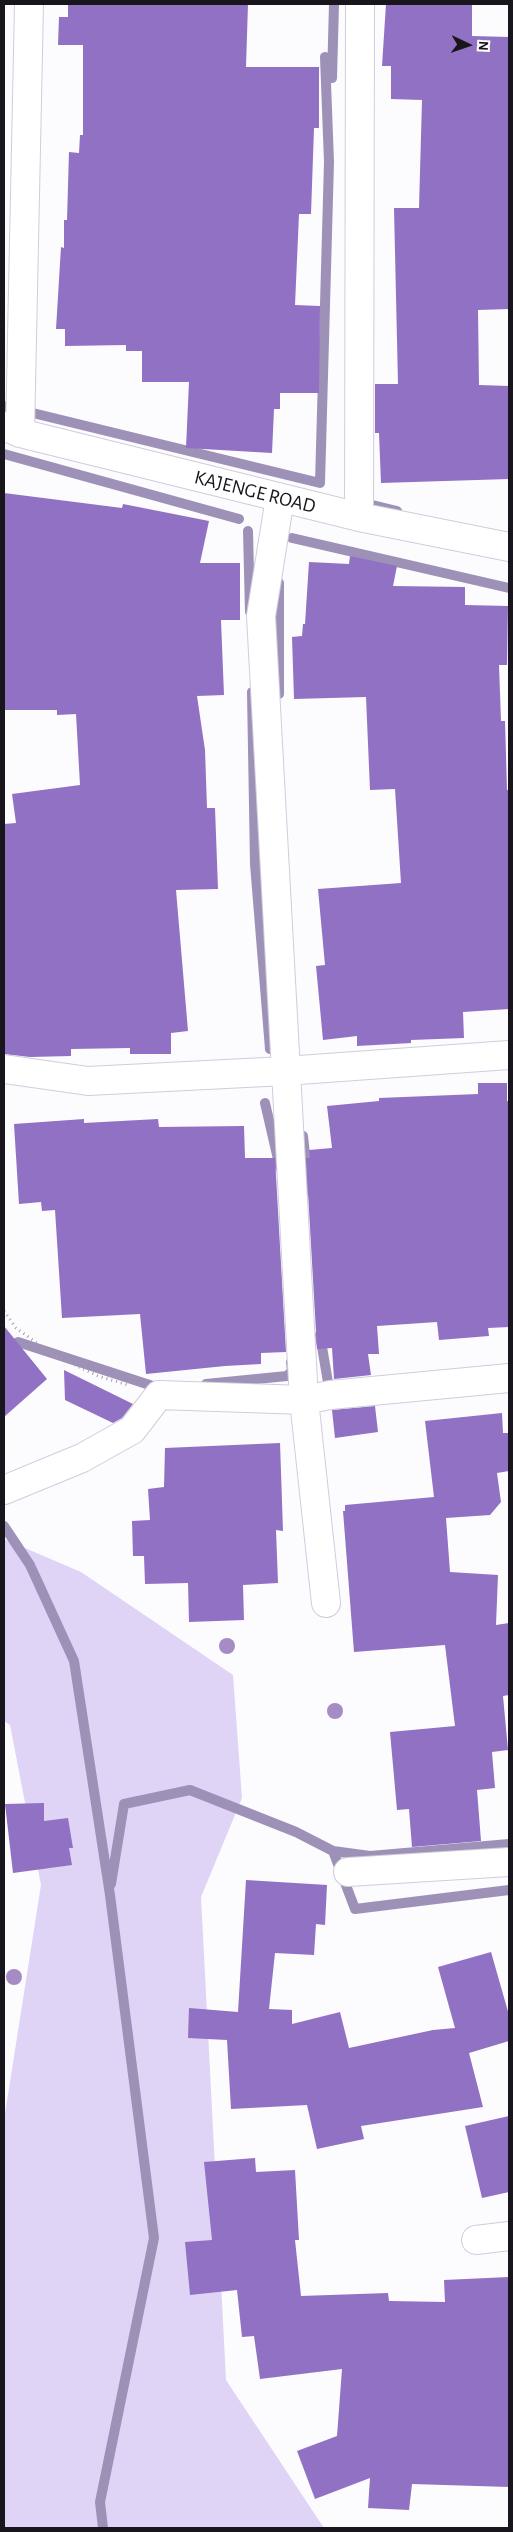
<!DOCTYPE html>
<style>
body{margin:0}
#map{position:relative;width:513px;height:2532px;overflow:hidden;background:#fcfbfe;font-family:"Alegreya Sans",sans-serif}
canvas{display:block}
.frame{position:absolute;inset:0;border:5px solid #18161c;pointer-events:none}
.north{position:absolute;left:443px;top:20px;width:50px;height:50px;-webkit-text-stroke:4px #fff;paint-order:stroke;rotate:93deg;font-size:14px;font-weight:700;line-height:20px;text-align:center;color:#18161c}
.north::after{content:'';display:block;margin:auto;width:18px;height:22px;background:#18161c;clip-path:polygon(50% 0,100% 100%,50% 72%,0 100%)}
</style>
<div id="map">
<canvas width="513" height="2532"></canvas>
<div class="frame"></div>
<div class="north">N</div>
</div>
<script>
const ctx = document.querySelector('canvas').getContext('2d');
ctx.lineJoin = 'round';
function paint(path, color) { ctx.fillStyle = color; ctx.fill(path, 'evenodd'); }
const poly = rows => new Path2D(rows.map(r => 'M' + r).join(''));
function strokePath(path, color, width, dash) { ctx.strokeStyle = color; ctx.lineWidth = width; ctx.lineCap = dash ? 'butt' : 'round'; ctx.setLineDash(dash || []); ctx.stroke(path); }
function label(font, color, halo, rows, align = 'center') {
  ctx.font = font + ' "Alegreya Sans",sans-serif'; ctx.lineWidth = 4; ctx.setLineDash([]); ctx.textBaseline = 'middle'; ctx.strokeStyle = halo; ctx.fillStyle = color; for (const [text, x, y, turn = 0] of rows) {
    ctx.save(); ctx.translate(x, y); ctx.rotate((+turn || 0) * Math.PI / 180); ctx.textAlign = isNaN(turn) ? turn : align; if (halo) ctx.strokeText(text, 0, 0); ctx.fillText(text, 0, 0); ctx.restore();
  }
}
paint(poly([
 [4,1539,81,1572,233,1675,242,1798,201,1897,226,2380,324,2528,4,2528,4,2120,41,1885,10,1725,4,1721]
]), '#dfd4f6');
strokePath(poly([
 [332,78,334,4],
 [4,406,320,483,329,162,325,57],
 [4,454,239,519],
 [364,503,397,511],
 [248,531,250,612],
 [292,538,509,588],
 [252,692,255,864,270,1049],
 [279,694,279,583],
 [265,1103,280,1168],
 [303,1136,309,1191],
 [320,1335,330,1394],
 [4,1350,18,1342,162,1389],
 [206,1384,287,1376,292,1371,291,1362],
 [4,1526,30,1565,74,1661,110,1895,154,2238,100,2502,103,2528],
 [333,1851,355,1909,509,1890],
 [111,1884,124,1804,190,1790,296,1832,333,1851,370,1856,509,1844]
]), '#9e91b8', 10);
paint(poly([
 [68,4,248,4,246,67,319,67,319,128,314,128,311,214,299,214,295,305,320,306,319,393,280,393,280,409,274,409,272,453,186,448,189,382,142,382,142,351,126,351,126,345,65,346,65,329,56,329,61,247,64,248,64,220,67,220,69,152,79,153,80,135,83,135,83,45,58,45,59,17,68,17],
 [386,4,472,4,472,36,509,37,509,309,478,310,479,385,509,386,509,479,381,483,379,433,375,433,375,384,398,384,394,208,419,208,422,100,391,99,391,66,382,66],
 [4,493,122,508,123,504,209,521,200,563,240,563,240,620,221,620,224,695,197,696,205,750,207,808,215,808,218,889,176,890,188,1031,171,1033,171,1054,130,1054,130,1048,71,1049,71,1056,30,1057,4,1054,4,824,16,823,12,794,80,785,76,714,57,715,57,710,4,710],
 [350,556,397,566,393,586,465,587,465,605,508,606,507,665,499,665,501,721,505,721,507,790,509,790,509,1009,463,1012,464,1038,411,1040,411,1043,357,1046,357,1036,323,1040,316,966,325,965,318,889,401,883,395,789,370,790,366,697,294,699,292,637,302,636,303,624,305,624,309,562,349,564],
 [478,1083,507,1083,507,1101,509,1101,509,1327,488,1328,489,1336,439,1340,437,1322,377,1326,379,1354,368,1354,371,1375,334,1379,332,1348,317,1349,306,1158,310,1158,309,1150,332,1148,327,1106,379,1101,379,1098,478,1094],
 [84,1119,84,1123,158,1119,159,1127,244,1126,245,1158,275,1158,286,1352,261,1353,261,1364,225,1366,146,1374,140,1314,62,1318,55,1210,42,1211,41,1202,19,1204,14,1124],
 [4,1326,47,1379,4,1417],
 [64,1370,133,1404,122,1418,113,1423,65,1400],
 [375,1406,378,1432,335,1438,332,1410],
 [502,1413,503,1433,509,1433,509,1471,497,1473,501,1502,490,1515,446,1518,450,1572,498,1575,496,1625,509,1623,509,1695,503,1696,508,1750,492,1752,495,1788,477,1790,481,1841,412,1847,409,1809,397,1810,390,1732,455,1726,445,1645,354,1652,343,1511,345,1511,345,1505,434,1497,425,1421],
 [280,1443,283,1531,276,1530,278,1583,243,1585,244,1620,189,1622,188,1583,145,1584,144,1556,133,1556,132,1521,150,1520,148,1489,164,1487,165,1448],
 [44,1803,44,1821,68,1818,73,1848,69,1848,72,1865,13,1873,5,1804],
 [246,1880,327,1885,325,1925,316,1924,314,1955,275,1953,269,2009,292,2010,292,2024,340,2012,349,2048,433,2030,455,2028,438,1967,491,1952,509,2015,509,2041,469,2053,483,2107,361,2126,364,2139,317,2149,307,2105,231,2109,227,2040,188,2038,189,2008,238,2012],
 [509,2116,509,2192,482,2198,465,2126],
 [255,2158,256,2172,295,2170,299,2240,295,2240,301,2296,388,2293,389,2301,445,2302,444,2280,509,2277,509,2487,412,2484,409,2510,368,2508,370,2478,315,2499,297,2451,337,2436,342,2369,260,2379,254,2336,242,2337,237,2290,190,2295,185,2242,212,2240,204,2162]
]), '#9071c3');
const minor = poly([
 [4,426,20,433,359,517,509,547],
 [20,433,29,4],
 [280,498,261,616,304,1400,326,1603],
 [359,517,360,4],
 [4,1069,88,1081,285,1071,509,1055],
 [4,1490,82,1458,132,1430,159,1395,304,1400,330,1395,509,1378],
 [348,1872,509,1862],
 [476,2240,509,2236]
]);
strokePath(minor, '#d1ccdc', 30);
strokePath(poly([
 [4,1311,16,1328,52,1354,98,1376,128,1385]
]), '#a09ea2', 3, [1, 4]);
strokePath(minor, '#fff', 28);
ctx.fillStyle = '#a58cc4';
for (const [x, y] of [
 [227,1646],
 [335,1711],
 [14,1977]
]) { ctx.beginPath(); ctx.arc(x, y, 8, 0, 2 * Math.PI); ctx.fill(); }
label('20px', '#18161c', '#fff', [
 ["KAJENGE ROAD",255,492,14]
]);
</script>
